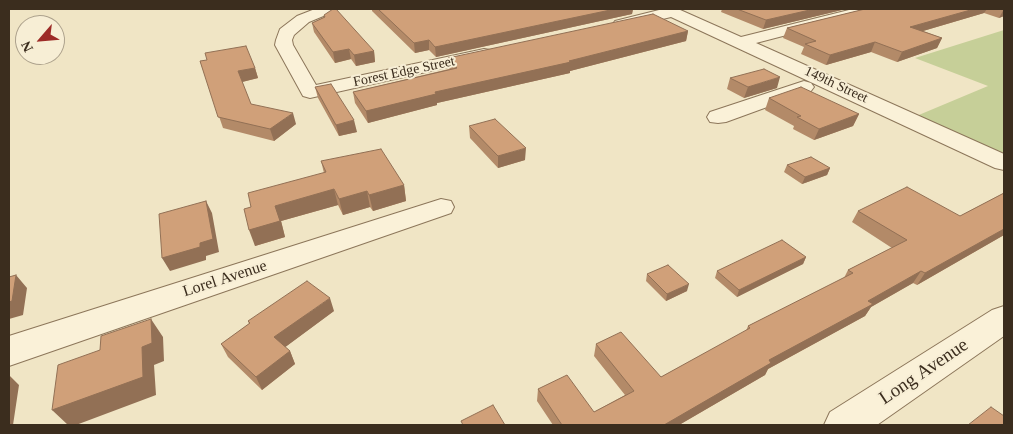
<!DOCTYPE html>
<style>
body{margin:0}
#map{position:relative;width:1013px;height:434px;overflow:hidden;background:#f0e5c5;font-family:Georgia,serif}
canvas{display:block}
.frame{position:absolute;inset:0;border:10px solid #3b2d1e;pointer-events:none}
.north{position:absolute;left:15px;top:15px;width:50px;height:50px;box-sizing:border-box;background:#f7eed5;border:1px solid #aca18c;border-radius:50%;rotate:243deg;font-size:14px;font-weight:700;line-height:20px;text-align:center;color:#3b2d1e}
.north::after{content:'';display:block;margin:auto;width:18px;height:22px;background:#9d2b27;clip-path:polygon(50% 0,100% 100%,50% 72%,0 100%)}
</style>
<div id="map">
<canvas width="1013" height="434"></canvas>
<div class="frame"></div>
<div class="north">N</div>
</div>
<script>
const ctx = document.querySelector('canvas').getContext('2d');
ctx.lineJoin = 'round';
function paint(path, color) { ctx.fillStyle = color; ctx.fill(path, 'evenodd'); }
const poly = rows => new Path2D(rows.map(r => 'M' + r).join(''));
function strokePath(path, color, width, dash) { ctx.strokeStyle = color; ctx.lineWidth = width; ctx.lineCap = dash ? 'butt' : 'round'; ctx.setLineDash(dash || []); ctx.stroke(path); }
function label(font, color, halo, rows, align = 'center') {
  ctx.font = font + ' Georgia,serif'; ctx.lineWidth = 4; ctx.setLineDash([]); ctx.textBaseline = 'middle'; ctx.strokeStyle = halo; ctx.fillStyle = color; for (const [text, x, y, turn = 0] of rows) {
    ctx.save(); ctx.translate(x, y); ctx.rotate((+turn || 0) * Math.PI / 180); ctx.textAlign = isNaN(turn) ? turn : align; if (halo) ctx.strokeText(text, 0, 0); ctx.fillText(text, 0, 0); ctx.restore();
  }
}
paint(poly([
 [1004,30,1004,158,914,117,988,86,915,58]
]), '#c6cf98');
const minor = poly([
 [315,9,336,9,333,12,309,22,294,35,292,40,293,45,316,85,484,49,490,50,493,54,490,58,484,59,310,98,303,96,275,45,276,40,280,29,297,16,315,9],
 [659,9,678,9,741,37,853,9,877,9,875,12,756,43,1004,154,1004,170,995,168,671,17,621,29,613,24,615,21,659,10,659,9],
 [804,81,811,83,814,87,811,91,726,122,718,123,710,122,707,117,710,112,804,81],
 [441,199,451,201,454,207,451,213,9,366,9,336,441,199],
 [1004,306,1004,336,877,425,824,425,830,412,992,310,1004,306]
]);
strokePath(minor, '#8c765a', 2);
paint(minor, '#faf1d8');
paint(poly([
 [372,9,633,9,632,14,436,57,429,50,415,53,372,11],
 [722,9,846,9,763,29,721,12],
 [865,9,1004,9,1004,16,999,18,984,13,923,31,942,38,937,48,897,62,871,52,826,65,801,54,804,47,783,38,787,28],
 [324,15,374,51,375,62,356,66,351,59,335,63,314,32,312,23,324,17],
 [688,31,686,41,570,71,570,73,437,103,437,105,368,123,355,103,353,92,449,69,448,58],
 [200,61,255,68,258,78,242,82,251,104,296,124,274,141,223,128],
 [730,78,777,88,744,98,727,89],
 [315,87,357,132,339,136,318,98],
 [769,98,859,114,853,126,814,140,793,129,794,126,765,110],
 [469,126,525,160,498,168,470,138],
 [321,161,404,185,406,201,373,211,370,207,343,215,338,205,281,221,285,237,255,246,251,207,324,173],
 [787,165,830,168,827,175,802,184,784,172],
 [1004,193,1004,235,917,285,913,283,871,307,865,316,768,369,765,375,679,425,553,425,537,401,538,389,594,412,625,395,594,356,596,344,661,377,746,331,748,326,844,278,848,270,892,248,852,222,858,211,960,216],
 [806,257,803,264,737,297,715,278,717,271],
 [647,274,687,291,666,301,646,281],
 [334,311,285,347,290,351,295,364,262,390,228,357,221,344,249,324,248,321]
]), '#b38a68');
paint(poly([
 [615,9,633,9,632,14,436,57,435,47],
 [814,9,846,9,763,29,766,20],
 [974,9,987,9,984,13,906,36,910,27],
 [1004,9,1004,16,999,18],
 [688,31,686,41,570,71,570,73,437,103,437,105,368,123,366,111,435,92,569,61],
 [942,38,937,48,897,62,902,52],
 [429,40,429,50,415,53,414,43],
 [875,42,871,52,826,65,830,55],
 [349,49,351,59,335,63,333,52],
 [374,51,375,62,356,66,354,55],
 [255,68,258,78,242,82,238,71],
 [780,77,777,88,744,98,748,87],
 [293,113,296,124,274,141,270,129],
 [859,114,853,126,814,140,819,129],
 [354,120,357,132,339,136,336,125],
 [526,148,525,160,498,168,498,156],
 [830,168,827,175,802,184,805,177],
 [404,185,406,201,373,211,369,195],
 [334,189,338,205,281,221,285,237,255,246,249,230,275,206],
 [367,191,370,207,343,215,339,199],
 [206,201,212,213,219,252,206,256,206,260,170,271,162,258],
 [1004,229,1004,235,917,285,925,273],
 [806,257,803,264,737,297,739,290],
 [921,271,913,283,871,307,865,316,768,369,765,375,679,425,664,425,769,360,868,301],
 [16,275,27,288,23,315,9,319,9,302],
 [689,284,687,291,666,301,667,294],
 [330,298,334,311,280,351,274,337],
 [151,319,163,337,164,361,154,365,156,395,76,425,68,425,52,410,142,347],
 [290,351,295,364,262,390,256,377],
 [9,375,19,385,13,425,9,425]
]), '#927055');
const building = poly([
 [333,9,336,9,374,51,354,55,349,49,333,52,312,23,325,17,324,15,333,9],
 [378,9,615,9,435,47,429,40,414,43,378,9],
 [737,9,814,9,766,20,737,9],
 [865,9,974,9,910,27,942,38,902,52,875,42,830,55,805,44,816,41,787,28,865,9],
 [653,14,688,31,569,61,571,62,435,92,436,94,366,111,353,92,457,68,448,58,653,14],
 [246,46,255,68,238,71,251,104,293,113,270,129,218,117,200,61,207,60,205,53,246,46],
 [764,69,780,77,748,87,730,78,764,69],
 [331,84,354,120,336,125,315,87,331,84],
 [801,87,859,114,819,129,797,117,801,116,769,98,801,87],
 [495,119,526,148,498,156,469,126,495,119],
 [381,149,404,185,369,195,367,191,339,199,334,189,275,206,280,221,249,230,244,209,251,207,248,193,326,172,321,161,381,149],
 [811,157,830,168,805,177,787,165,811,157],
 [907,187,960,216,1004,193,1004,229,925,273,921,271,868,301,873,304,769,360,771,363,664,425,562,425,538,389,567,375,594,412,634,391,596,344,621,332,661,377,750,328,748,326,853,273,848,270,907,240,858,211,907,187],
 [206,201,213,239,200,243,200,247,162,258,159,214,206,201],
 [782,240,806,257,739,290,717,271,782,240],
 [668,265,689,284,667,294,647,274,668,265],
 [16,275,12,301,9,302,9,277,16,275],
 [307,281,330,298,274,337,290,351,256,377,221,344,250,323,248,321,307,281],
 [151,319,152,343,142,347,143,377,52,410,58,365,100,350,101,336,151,319],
 [493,405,505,425,463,425,461,421,493,405],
 [991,407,1004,416,1004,425,968,425,991,407]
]);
paint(building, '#d0a079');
strokePath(building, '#927055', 1);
label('14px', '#3b2d1e', '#f7eed5', [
 ["Forest Edge Street",404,72,-12],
 ["149th Street",836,85,25]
]);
label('16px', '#3b2d1e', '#f7eed5', [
 ["Lorel Avenue",225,279,-18]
]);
label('19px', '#3b2d1e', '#f7eed5', [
 ["Long Avenue",924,372,-34]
]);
</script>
